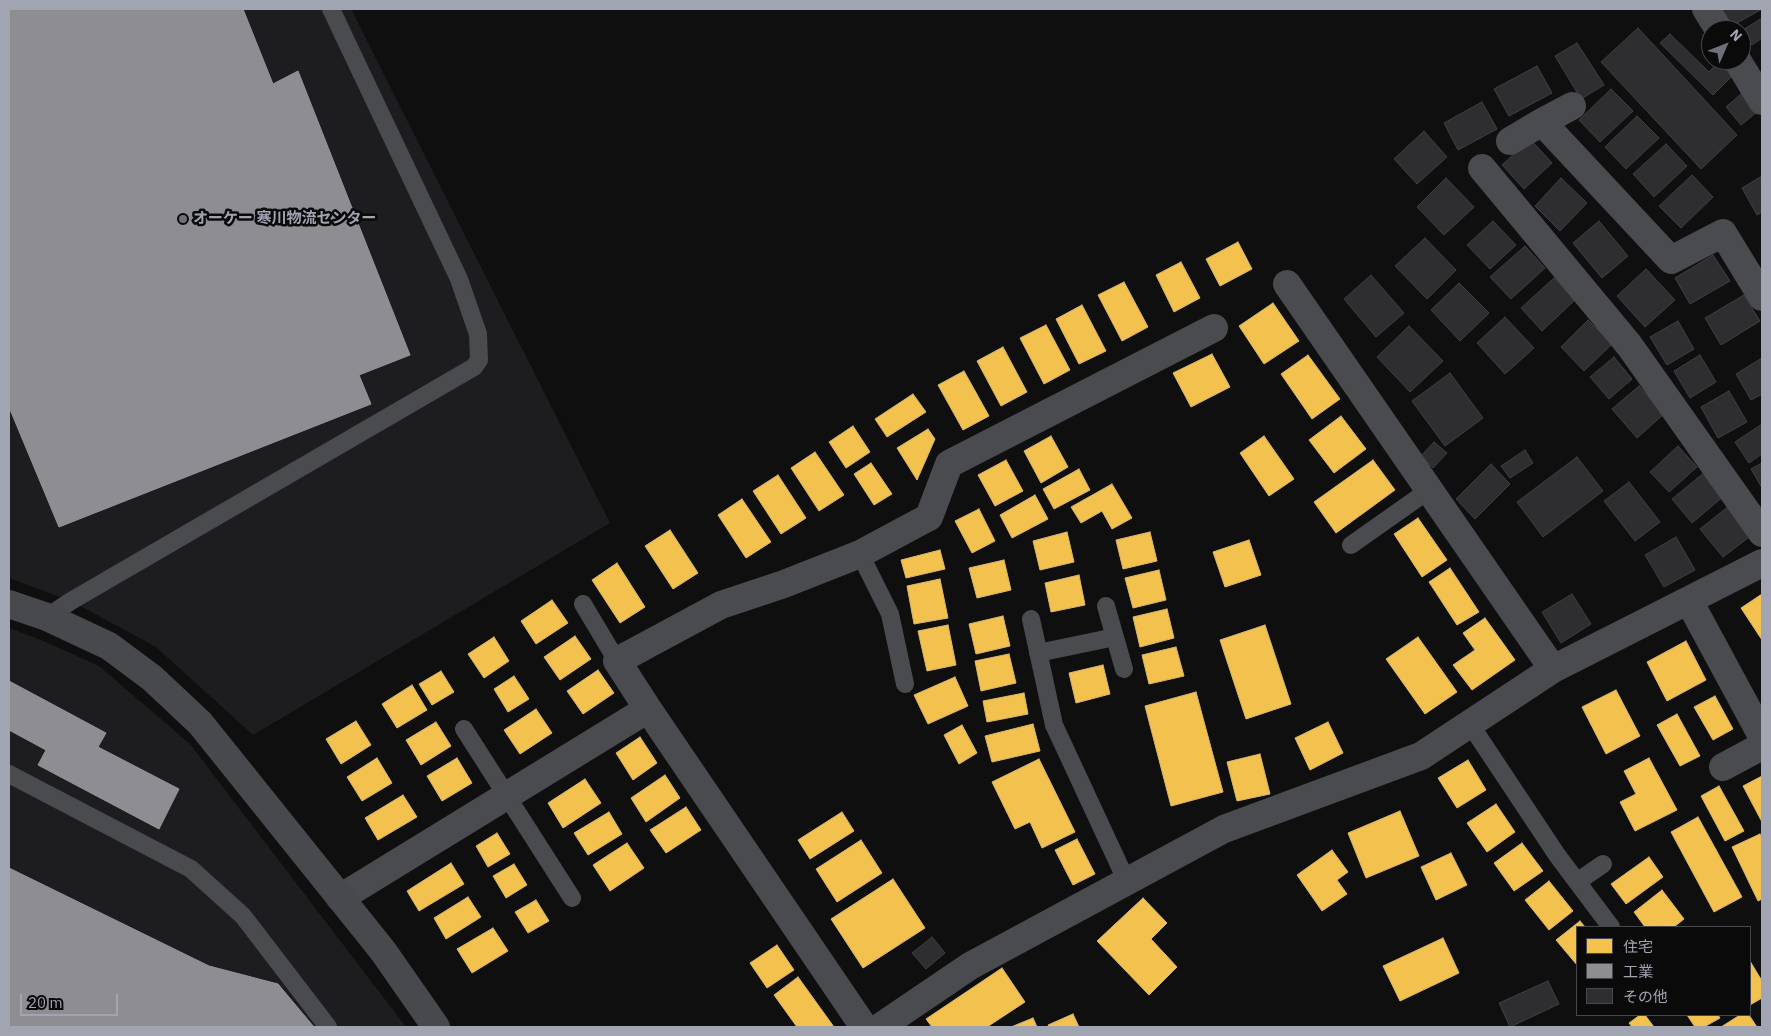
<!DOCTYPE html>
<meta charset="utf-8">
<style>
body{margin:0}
#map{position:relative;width:1771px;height:1036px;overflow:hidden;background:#0f0f10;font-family:"IBM Plex Sans","Noto Sans JP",sans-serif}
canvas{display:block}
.frame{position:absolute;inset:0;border:10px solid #a1a4b1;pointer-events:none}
.legend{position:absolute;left:1576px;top:926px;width:175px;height:90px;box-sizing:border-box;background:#0a0a0b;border:1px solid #46484d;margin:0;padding:6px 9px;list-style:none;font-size:15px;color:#a1a4b1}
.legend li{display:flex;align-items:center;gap:10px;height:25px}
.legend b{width:25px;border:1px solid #46484d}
.north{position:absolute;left:1701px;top:20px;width:50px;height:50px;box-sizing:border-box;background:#0a0a0b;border:1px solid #46484d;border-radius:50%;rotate:46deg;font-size:14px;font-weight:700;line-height:20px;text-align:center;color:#a1a4b1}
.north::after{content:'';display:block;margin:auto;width:18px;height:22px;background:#6e7079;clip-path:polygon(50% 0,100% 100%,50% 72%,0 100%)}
.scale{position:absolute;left:20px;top:994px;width:98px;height:22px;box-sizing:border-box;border:2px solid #a1a4b1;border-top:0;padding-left:6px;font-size:15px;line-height:18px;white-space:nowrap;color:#a1a4b1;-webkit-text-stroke:4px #0a0a0b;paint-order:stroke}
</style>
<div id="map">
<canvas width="1771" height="1036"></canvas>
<div class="frame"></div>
<ul class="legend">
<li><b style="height:14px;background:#f2c14e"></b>住宅</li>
<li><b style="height:14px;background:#8d8d92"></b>工業</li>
<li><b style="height:14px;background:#2e2e30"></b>その他</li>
</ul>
<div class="north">N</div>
<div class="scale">20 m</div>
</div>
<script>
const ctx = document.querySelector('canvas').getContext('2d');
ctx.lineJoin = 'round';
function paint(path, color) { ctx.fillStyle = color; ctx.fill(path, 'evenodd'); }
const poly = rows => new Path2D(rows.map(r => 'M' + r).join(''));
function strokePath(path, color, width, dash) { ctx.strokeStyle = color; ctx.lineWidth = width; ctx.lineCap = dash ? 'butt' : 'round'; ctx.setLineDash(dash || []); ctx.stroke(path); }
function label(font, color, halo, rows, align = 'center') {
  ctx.font = font + ' "IBM Plex Sans","Noto Sans JP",sans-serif'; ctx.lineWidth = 5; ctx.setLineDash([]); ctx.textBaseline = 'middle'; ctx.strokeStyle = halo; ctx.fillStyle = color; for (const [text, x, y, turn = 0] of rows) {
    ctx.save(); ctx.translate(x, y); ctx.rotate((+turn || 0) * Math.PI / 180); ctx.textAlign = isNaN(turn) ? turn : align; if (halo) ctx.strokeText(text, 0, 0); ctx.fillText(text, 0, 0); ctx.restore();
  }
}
paint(poly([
 [9,9,351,9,610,523,253,735,156,647,71,601,9,578],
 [9,628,41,640,99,666,190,744,406,1027,9,1027]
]), '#1d1c1e');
const homes = poly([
 [1238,242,1252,269,1220,286,1206,259,1238,242],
 [1181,262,1200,298,1174,312,1156,275,1181,262],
 [1124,282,1148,327,1122,341,1098,295,1124,282],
 [1273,303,1299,341,1264,364,1239,326,1273,303],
 [1082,305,1106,351,1079,364,1056,319,1082,305],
 [1046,325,1070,370,1044,384,1020,338,1046,325],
 [1003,347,1027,392,1001,406,977,361,1003,347],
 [1212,354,1230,387,1191,407,1173,373,1212,354],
 [1308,355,1340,399,1312,419,1281,374,1308,355],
 [964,371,989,416,963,430,938,385,964,371],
 [913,394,926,412,887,437,875,419,913,394],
 [1341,416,1366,449,1334,473,1309,440,1341,416],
 [853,426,870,452,846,468,829,442,853,426],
 [928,429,935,439,917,480,897,448,928,429],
 [1051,436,1068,467,1041,483,1024,451,1051,436],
 [1264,436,1294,479,1269,496,1240,453,1264,436],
 [815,452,844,495,819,511,791,468,815,452],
 [1006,460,1023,491,995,506,978,475,1006,460],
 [1373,460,1395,490,1336,533,1314,502,1373,460],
 [871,463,892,494,874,505,854,474,871,463],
 [1079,469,1090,490,1054,509,1043,489,1079,469],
 [778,475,806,518,781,534,753,491,778,475],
 [1112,484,1132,518,1112,529,1102,511,1081,523,1071,507,1112,484],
 [1035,495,1048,519,1012,538,1000,515,1035,495],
 [742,499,771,542,746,558,718,515,742,499],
 [979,509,995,541,972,553,955,521,979,509],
 [1418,518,1447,560,1422,577,1394,534,1418,518],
 [670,530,698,573,673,589,645,546,670,530],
 [1067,532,1074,562,1040,570,1033,541,1067,532],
 [1150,532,1157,561,1123,569,1116,540,1150,532],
 [1249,540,1261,575,1225,587,1213,552,1249,540],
 [940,550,945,569,906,578,901,560,940,550],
 [1004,560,1011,590,977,598,969,568,1004,560],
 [617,563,645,607,620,623,592,580,617,563],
 [1450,568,1479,612,1457,625,1429,582,1450,568],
 [1159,570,1166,600,1133,608,1125,578,1159,570],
 [1079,575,1085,605,1051,612,1045,583,1079,575],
 [940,579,948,618,914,624,907,586,940,579],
 [1762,594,1762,640,1741,608,1762,594],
 [552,600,568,623,536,644,521,621,552,600],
 [1167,609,1174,638,1140,647,1133,617,1167,609],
 [1003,616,1010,646,976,654,969,624,1003,616],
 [1485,618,1515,660,1472,690,1453,665,1475,650,1463,633,1485,618],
 [948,625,956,665,927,671,918,631,948,625],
 [1265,625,1291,704,1246,719,1220,640,1265,625],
 [575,636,591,659,560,680,544,657,575,636],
 [494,637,509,661,484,678,468,654,494,637],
 [1418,637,1457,692,1425,714,1386,659,1418,637],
 [1686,641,1706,680,1667,701,1647,662,1686,641],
 [1176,647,1184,676,1149,684,1142,655,1176,647],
 [1009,654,1016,683,981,691,975,661,1009,654],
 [1103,665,1110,694,1076,703,1069,673,1103,665],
 [598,670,614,693,583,714,567,691,598,670],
 [441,671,454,692,432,705,419,684,441,671],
 [514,676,529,699,508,712,494,689,514,676],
 [955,677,968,706,928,724,914,695,955,677],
 [412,685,427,710,397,728,382,704,412,685],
 [1616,690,1640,736,1606,754,1582,707,1616,690],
 [1196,692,1223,792,1171,806,1145,706,1196,692],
 [1024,693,1028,714,987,722,983,701,1024,693],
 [1715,696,1733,729,1713,740,1694,707,1715,696],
 [536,709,552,733,520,754,504,730,536,709],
 [1677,714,1700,756,1680,766,1657,725,1677,714],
 [356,721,371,745,341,764,326,739,356,721],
 [436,722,451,746,421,765,406,740,436,722],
 [1328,722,1343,753,1310,770,1295,738,1328,722],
 [1033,724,1040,751,992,762,985,736,1033,724],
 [962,725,977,753,959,764,944,735,962,725],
 [640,737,657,763,633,780,616,753,640,737],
 [1260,754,1270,794,1237,801,1227,762,1260,754],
 [377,758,392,783,362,801,347,777,377,758],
 [457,758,472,783,442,801,427,776,457,758],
 [1649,758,1677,810,1635,831,1620,802,1636,794,1624,771,1649,758],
 [1039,759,1075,832,1042,848,1030,822,1015,829,992,782,1039,759],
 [1468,760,1486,790,1457,808,1438,778,1468,760],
 [665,775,680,798,646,822,631,798,665,775],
 [1762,776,1762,822,1743,786,1762,776],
 [585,779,601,803,563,828,548,803,585,779],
 [1719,786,1744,831,1725,841,1701,796,1719,786],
 [403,795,417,817,378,840,365,818,403,795],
 [1496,804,1515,832,1487,852,1467,823,1496,804],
 [686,807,701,830,666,853,650,830,686,807],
 [1400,811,1419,856,1366,878,1348,833,1400,811],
 [609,812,622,834,588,855,574,833,609,812],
 [842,812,854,831,810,859,798,840,842,812],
 [1698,817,1742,897,1714,912,1671,832,1698,817],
 [497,833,510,854,488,867,476,846,497,833],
 [1760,834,1762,839,1762,899,1758,901,1732,847,1760,834],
 [1077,839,1095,874,1073,885,1055,850,1077,839],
 [861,840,882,873,837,902,816,869,861,840],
 [627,843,644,868,610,891,593,865,627,843],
 [1522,843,1543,871,1514,891,1494,863,1522,843],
 [1332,850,1348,872,1337,880,1347,894,1322,911,1297,875,1332,850],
 [1451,853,1467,885,1436,900,1421,867,1451,853],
 [1649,857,1663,877,1626,904,1611,884,1649,857],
 [451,863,464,884,419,911,407,891,451,863],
 [514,864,527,885,506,898,493,876,514,864],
 [893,879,925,928,863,968,831,919,893,879],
 [1549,881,1573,911,1549,930,1525,900,1549,881],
 [1662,890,1684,919,1674,927,1663,927,1661,925,1659,927,1645,927,1634,912,1662,890],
 [468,897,481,917,446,939,434,918,468,897],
 [1143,898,1167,923,1151,939,1177,967,1149,995,1097,941,1143,898],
 [536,900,549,921,528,933,515,912,536,900],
 [1580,921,1585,927,1577,927,1577,965,1556,940,1580,921],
 [493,928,508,951,472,973,457,949,493,928],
 [1443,938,1459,973,1400,1001,1383,966,1443,938],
 [777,945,794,970,767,988,750,963,777,945],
 [1750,961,1762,981,1762,998,1750,1005,1750,961],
 [1002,968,1025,1002,987,1027,932,1027,926,1019,1002,968],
 [798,977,834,1027,797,1027,774,995,798,977],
 [1073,1014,1079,1027,1049,1027,1048,1025,1073,1014],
 [1640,1015,1645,1015,1654,1027,1632,1027,1629,1023,1640,1015],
 [1687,1015,1718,1015,1720,1018,1704,1027,1695,1027,1687,1015],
 [1740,1015,1749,1015,1757,1027,1721,1027,1740,1015],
 [1033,1018,1037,1027,1011,1027,1033,1018]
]);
paint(homes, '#f2c14e');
strokePath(homes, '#dab86c', 1);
const industry = poly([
 [9,9,243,9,273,84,298,71,410,355,359,375,371,404,59,527,9,407,9,9],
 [9,681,106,733,98,747,179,789,159,829,38,765,46,750,9,730,9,681],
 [9,868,209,966,278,984,314,1027,9,1027,9,868]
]);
paint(industry, '#8d8d92');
strokePath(industry, '#93949b', 1);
const building = poly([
 [1720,9,1762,9,1730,27,1720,9],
 [1762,18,1762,38,1752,45,1743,30,1762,18],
 [1638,28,1737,135,1701,169,1601,62,1638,28],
 [1670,34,1709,72,1721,60,1724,60,1736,72,1713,95,1660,43,1670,34],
 [1577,43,1604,85,1581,99,1555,56,1577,43],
 [1537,66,1552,93,1509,116,1494,89,1537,66],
 [1611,89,1633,111,1600,142,1579,120,1611,89],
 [1741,94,1757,112,1741,125,1726,107,1741,94],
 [1482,102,1497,129,1458,150,1444,123,1482,102],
 [1637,116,1659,138,1626,169,1605,147,1637,116],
 [1424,131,1447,157,1417,184,1394,159,1424,131],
 [1530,139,1552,163,1524,189,1502,165,1530,139],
 [1666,144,1687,166,1654,197,1633,174,1666,144],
 [1692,175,1713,197,1681,228,1659,206,1692,175],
 [1762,176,1762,212,1757,215,1742,188,1762,176],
 [1446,178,1474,207,1444,235,1417,207,1446,178],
 [1561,178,1587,203,1560,231,1535,206,1561,178],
 [1493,221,1516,245,1490,269,1467,245,1493,221],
 [1599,221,1628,256,1602,278,1573,243,1599,221],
 [1425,238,1456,270,1427,299,1395,266,1425,238],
 [1525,246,1545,268,1511,299,1490,277,1525,246],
 [1713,255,1730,281,1690,304,1675,278,1713,255],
 [1646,269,1675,300,1645,327,1617,296,1646,269],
 [1371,275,1404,313,1376,337,1344,299,1371,275],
 [1554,278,1575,300,1542,331,1521,308,1554,278],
 [1459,283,1489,313,1460,341,1431,310,1459,283],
 [1744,295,1760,321,1721,345,1705,318,1744,295],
 [1505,317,1534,348,1505,374,1477,343,1505,317],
 [1588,320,1612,344,1584,371,1561,347,1588,320],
 [1678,321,1694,349,1667,365,1650,337,1678,321],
 [1409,326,1443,361,1410,392,1377,357,1409,326],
 [1700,355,1716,382,1690,398,1674,371,1700,355],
 [1614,357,1632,379,1609,399,1590,377,1614,357],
 [1762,358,1762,394,1751,400,1736,374,1762,358],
 [1450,373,1483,418,1445,446,1412,401,1450,373],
 [1639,386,1664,414,1637,438,1612,409,1639,386],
 [1729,391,1747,422,1718,438,1701,407,1729,391],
 [1762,424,1762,454,1749,463,1735,442,1762,424],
 [1434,442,1447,453,1433,468,1421,456,1434,442],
 [1678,446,1697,467,1669,492,1650,472,1678,446],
 [1525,450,1533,463,1510,478,1501,466,1525,450],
 [1577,457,1603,491,1543,537,1517,502,1577,457],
 [1762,463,1762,488,1751,469,1762,463],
 [1491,464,1510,484,1475,519,1456,499,1491,464],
 [1705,472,1725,495,1692,523,1672,499,1705,472],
 [1629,482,1660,522,1635,541,1604,501,1629,482],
 [1729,506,1752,535,1723,557,1700,529,1729,506],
 [1676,537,1695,570,1664,587,1645,555,1676,537],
 [1572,594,1591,624,1561,643,1542,612,1572,594],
 [932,937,945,953,926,969,912,953,932,937],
 [1548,981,1559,1004,1510,1027,1499,1003,1548,981]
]);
paint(building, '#2e2e30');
strokePath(building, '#3f4044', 1);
strokePath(poly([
 [1351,545,1429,490],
 [860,554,890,614,905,684],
 [583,604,617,661],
 [1106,606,1124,669],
 [47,617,71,601,474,367,479,360,478,334,459,279,331,9],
 [1031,619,1054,725,1127,882],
 [1038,653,1115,637],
 [1470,724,1557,855,1611,927],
 [464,729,572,898],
 [9,774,191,869,243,916,328,1027],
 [1577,882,1603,864]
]), '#4a4b4f', 18);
strokePath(poly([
 [1706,9,1719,30],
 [1737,60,1762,101],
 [1542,122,1572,106],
 [1510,141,1542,122,1671,260,1723,233,1762,297],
 [1482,168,1629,345,1762,533],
 [1287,284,1553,669],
 [1689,601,1762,736],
 [1723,767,1762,746],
 [340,898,648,709],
 [864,1027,648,709,617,661,721,605,784,584,860,554,929,517,949,464,1214,328],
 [880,1027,970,966,1224,829,1421,756,1553,669,1762,563]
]), '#4a4b4f', 28);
strokePath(poly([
 [9,604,47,617,109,646,152,678,200,723,383,951,436,1027]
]), '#48494c', 28);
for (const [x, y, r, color] of [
 [183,219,5,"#6e7079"]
]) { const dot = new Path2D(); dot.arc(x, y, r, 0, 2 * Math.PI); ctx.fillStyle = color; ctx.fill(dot); strokePath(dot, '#0a0a0b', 2); }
label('bold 15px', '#a1a4b1', '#0a0a0b', [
 ["オーケー 寒川物流センター",193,219]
], 'left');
</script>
